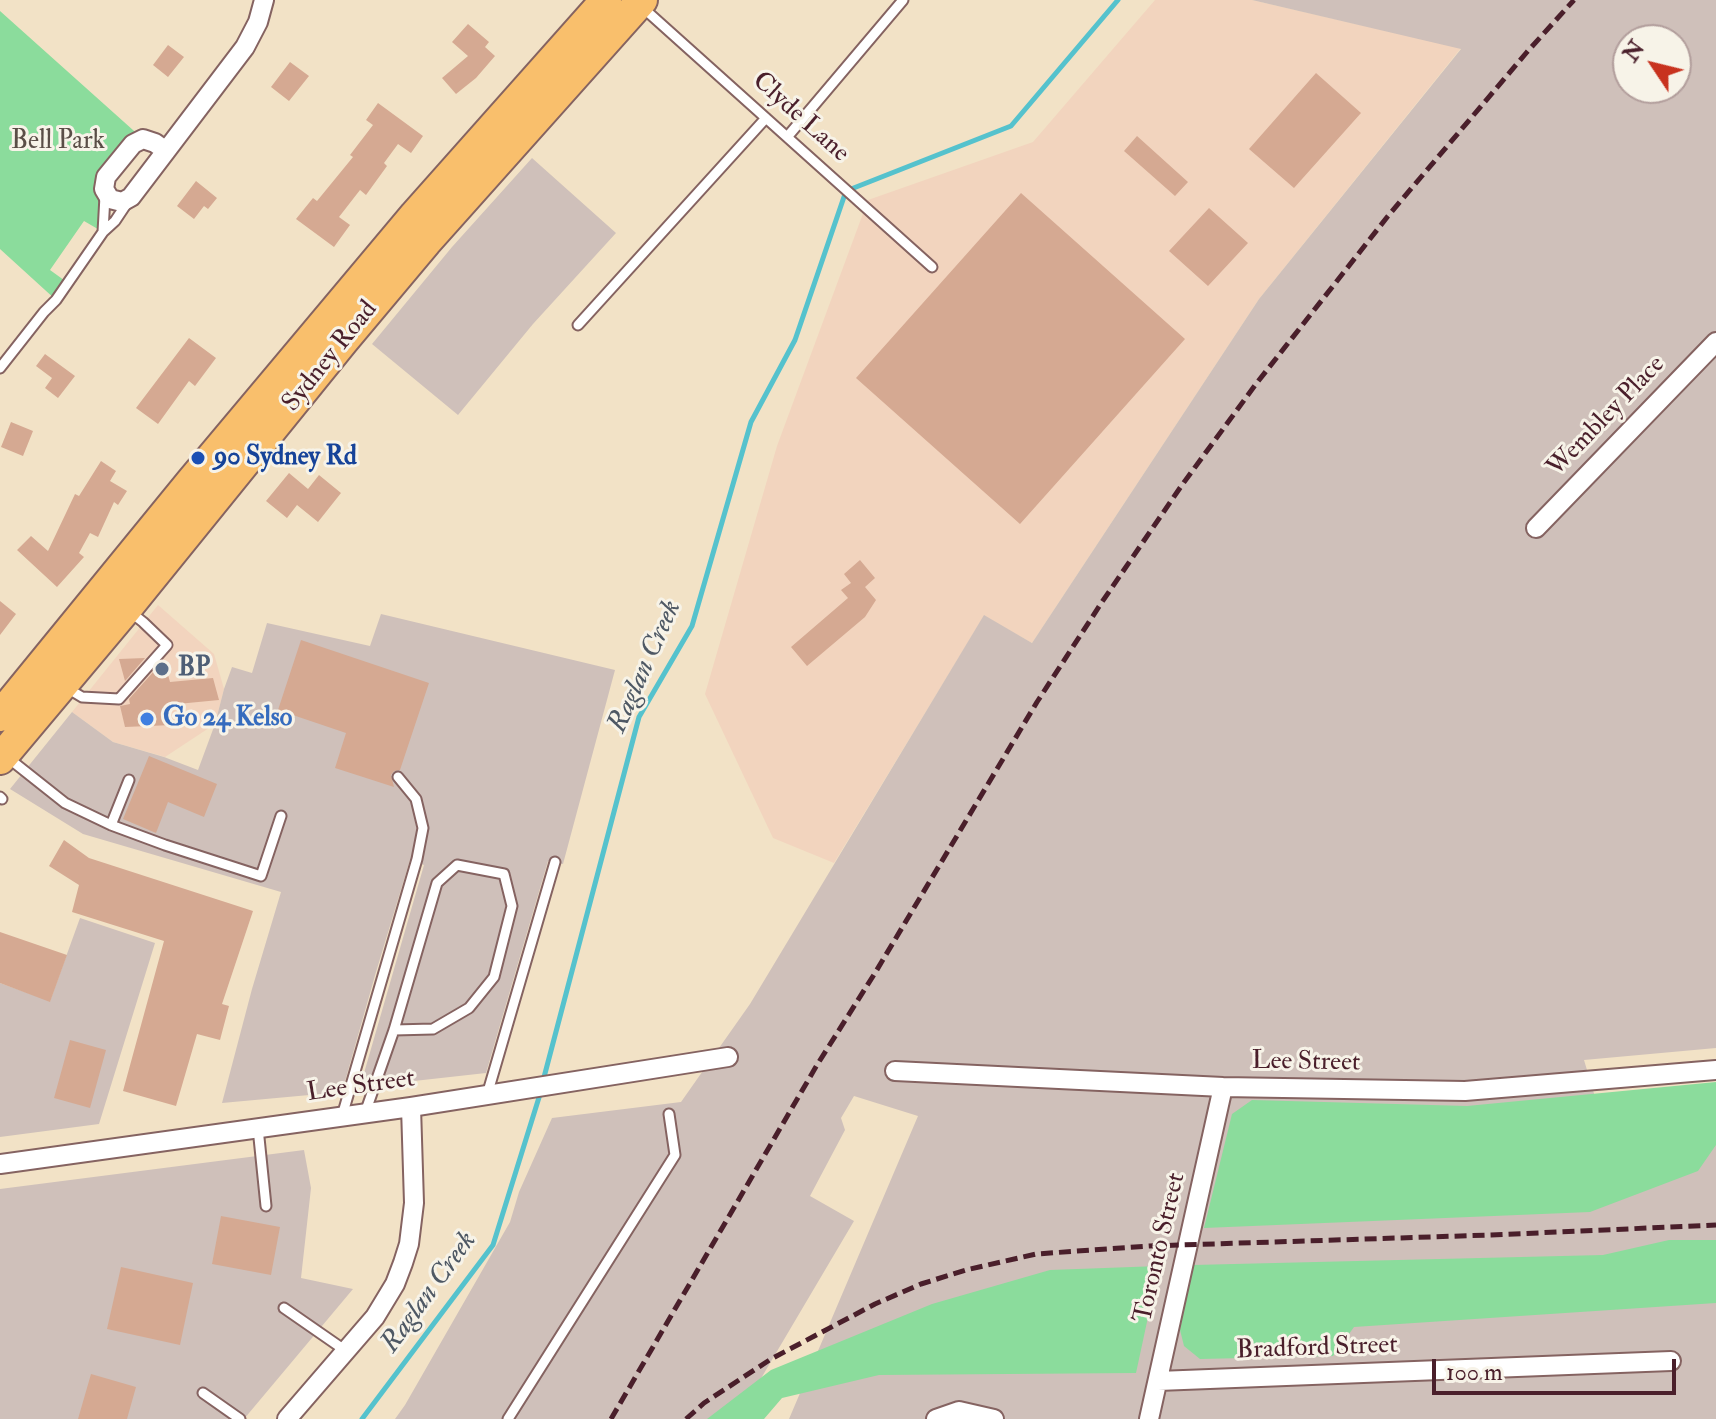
<!DOCTYPE html>
<style>
body{margin:0}
#map{position:relative;width:1716px;height:1419px;overflow:hidden;background:#f2e2c6;font-family:"IM FELL Double Pica",serif}
canvas{display:block}
.north{position:absolute;left:1612px;top:24px;width:80px;height:80px;box-sizing:border-box;background:#f7f3e8;border:2px solid #b29e9c;border-radius:50%;rotate:305deg;font-size:22px;font-weight:700;line-height:32px;text-align:center;color:#4a1f2b}
.north::after{content:'';display:block;margin:auto;width:28px;height:36px;background:#c8321e;clip-path:polygon(50% 0,100% 100%,50% 72%,0 100%)}
.scale{position:absolute;left:1432px;top:1359px;width:244px;height:36px;box-sizing:border-box;border:4px solid #4a1f2b;border-top:0;padding-left:10px;font-size:24px;line-height:28px;white-space:nowrap;color:#4a1f2b;-webkit-text-stroke:6px #f7f3e8;paint-order:stroke}
</style>
<div id="map">
<canvas width="1716" height="1419"></canvas>
<div class="north">N</div>
<div class="scale">100 m</div>
</div>
<script>
const ctx = document.querySelector('canvas').getContext('2d');
ctx.lineJoin = 'round';
function paint(path, color) { ctx.fillStyle = color; ctx.fill(path, 'evenodd'); }
const poly = rows => new Path2D(rows.map(r => 'M' + r).join(''));
function strokePath(path, color, width, dash) { ctx.strokeStyle = color; ctx.lineWidth = width; ctx.lineCap = dash ? 'butt' : 'round'; ctx.setLineDash(dash || []); ctx.stroke(path); }
function label(font, color, halo, rows, align = 'center') {
  ctx.font = font + ' "IM FELL Double Pica",serif'; ctx.lineWidth = 6; ctx.setLineDash([]); ctx.textBaseline = 'middle'; ctx.strokeStyle = halo; ctx.fillStyle = color; for (const [text, x, y, turn = 0] of rows) {
    ctx.save(); ctx.translate(x, y); ctx.rotate((+turn || 0) * Math.PI / 180); ctx.textAlign = isNaN(turn) ? turn : align; if (halo) ctx.strokeText(text, 0, 0); ctx.fillText(text, 0, 0); ctx.restore();
  }
}
paint(poly([
 [1155,0,1252,0,1461,48,1259,299,1032,643,984,616,834,863,773,838,705,694,777,446,868,200,1033,142],
 [158,605,214,654,224,689,215,724,165,757,113,742,72,712]
]), '#f2d4be');
paint(poly([
 [1252,0,1716,0,1716,1048,1584,1060,1598,1107,1716,1093,1716,1419,789,1419,918,1116,854,1096,841,1118,845,1130,810,1196,854,1221,737,1419,395,1419,405,1405,510,1222,519,1192,552,1118,681,1102,750,1004,984,615,1032,643,1259,299,1461,49],
 [1628,40,1676,40,1676,88,1628,88],
 [532,158,616,233,533,324,458,415,372,344,452,247],
 [381,614,615,670,563,864,548,861,486,1073,360,1087,424,865,410,860,376,972,342,1092,222,1103,252,989,281,892,83,834,10,789,72,712,113,742,164,757,198,770,215,724,224,689,232,667,252,673,267,623,370,646],
 [80,918,155,943,99,1124,0,1137,0,983,50,1001],
 [304,1150,311,1188,301,1278,353,1289,244,1419,0,1419,0,1189]
]), '#cfc0ba');
paint(poly([
 [0,11,143,139,106,177,103,232,84,221,50,270,68,283,56,300,0,249],
 [1716,1082,1716,1145,1698,1171,1590,1212,1204,1228,1232,1114,1252,1100,1467,1106],
 [1669,1240,1716,1240,1716,1303,1354,1327,1333,1356,1200,1359,1184,1346,1180,1330,1193,1265,1603,1255],
 [1159,1266,1136,1373,879,1375,782,1398,764,1419,707,1419,771,1370,932,1304,1050,1270]
]), '#8bdc9c');
strokePath(poly([
 [543,1081,639,717,692,626,751,422,795,340,846,191,1011,126,1118,0],
 [362,1419,493,1245,541,1091]
]), '#55c2cd', 5);
paint(poly([
 [468,24,489,42,485,47,495,56,476,78,456,94,442,78,468,56,452,42],
 [168,45,184,57,168,77,153,65],
 [290,62,309,76,289,101,271,87],
 [1316,73,1361,113,1294,188,1249,149],
 [378,103,423,136,411,153,398,144,384,163,387,166,366,195,360,190,339,217,350,225,334,247,296,219,313,198,317,201,353,157,350,155,373,125,366,120],
 [1137,136,1188,182,1175,196,1124,151],
 [196,181,217,198,208,209,204,206,194,219,177,206],
 [1021,193,1185,339,1020,524,856,378],
 [1209,208,1248,243,1208,286,1169,251],
 [189,338,216,358,195,386,189,381,158,424,136,408],
 [45,354,75,376,58,398,45,388,52,378,36,366],
 [11,422,33,431,23,456,1,447],
 [101,461,116,471,110,481,127,491,118,505,114,502,98,537,90,533,79,553,84,557,57,587,17,550,31,536,48,551,75,494,79,496],
 [289,473,308,489,319,475,341,493,318,522,297,505,287,518,266,501],
 [860,560,875,578,865,587,876,600,865,617,807,666,791,647,848,598,841,590,851,583,844,574],
 [0,601,16,614,0,635],
 [301,640,429,683,400,770,394,771,391,775,394,787,335,768,346,733,278,710],
 [145,658,125,681,119,659],
 [164,660,170,682,213,678,219,700,167,705,172,725,125,727,120,706,130,704,129,699],
 [149,756,217,784,204,817,168,802,156,833,123,819],
 [64,840,89,858,253,911,222,1004,229,1006,220,1040,197,1034,176,1106,123,1091,164,941,72,912,79,885,49,866],
 [0,932,67,955,50,1002,0,983],
 [70,1040,106,1050,90,1108,54,1098],
 [221,1216,280,1227,271,1275,212,1264],
 [121,1267,193,1283,180,1345,107,1329],
 [91,1374,136,1387,127,1419,78,1419]
]), '#d5a992');
const service = poly([
 [641,6,932,267],
 [788,136,903,0],
 [103,232,105,196],
 [578,325,766,118],
 [0,368,44,312,56,300,103,232,115,221,127,203],
 [67,688,82,697,119,699,167,645,143,622,129,611],
 [7,757,65,803,111,825,165,845,261,876,281,816],
 [0,797,2,799],
 [111,825,129,780],
 [487,1095,555,862],
 [365,1113,394,1030,437,883,457,865,504,874,512,906,494,977,469,1008,433,1029,394,1030],
 [342,1116,417,859,423,828,416,799,398,777],
 [258,1128,266,1206],
 [284,1308,346,1351],
 [203,1393,240,1419],
 [508,1419,675,1155,669,1114]
]);
const minor = poly([
 [166,151,155,143,143,139,133,144,106,177,104,189,110,199,122,202,131,197,166,151,245,47,258,22,264,0],
 [1536,528,1716,342],
 [895,1071,1223,1087,1465,1091,1716,1070],
 [0,1164,411,1107,728,1057],
 [1158,1381,1671,1361],
 [287,1419,375,1317,395,1284,403,1263,409,1244,414,1203,411,1107],
 [936,1419,959,1411,994,1419],
 [1149,1419,1223,1087]
]);
const trunk = poly([
 [0,716,191,482,415,215,606,0],
 [0,759,126,609,343,341,426,242,642,0]
]);
strokePath(service, '#856361', 13);
strokePath(minor, '#856361', 22);
strokePath(trunk, '#856361', 34);
strokePath(service, '#fff', 9);
strokePath(minor, '#fff', 18);
strokePath(trunk, '#f9bf6c', 30);
strokePath(poly([
 [611,1419,817,1065,875,973,1037,702,1102,602,1182,485,1256,384,1388,216,1527,52,1574,0],
 [686,1419,704,1403,771,1359,875,1304,921,1284,966,1270,1036,1254,1149,1246,1491,1235,1716,1225]
]), '#4a1f2b', 5, [12, 6]);
for (const [x, y, r, color] of [
 [198,458,8,"#1a4fb4"],
 [162,669,8,"#5c6f8a"],
 [147,719,8,"#3f7fe0"]
]) { const dot = new Path2D(); dot.arc(x, y, r, 0, 2 * Math.PI); ctx.fillStyle = color; ctx.fill(dot); strokePath(dot, '#f7f3e8', 3); }
label('26px', '#4a1f2b', '#f7f3e8', [
 ["Clyde Lane",800,118,42],
 ["Sydney Road",331,357,-51],
 ["Wembley Place",1607,417,-46],
 ["Lee Street",1306,1063,1],
 ["Lee Street",361,1087,-8],
 ["Toronto Street",1161,1248,-77],
 ["Bradford Street",1317,1349,-2]
]);
label('26px', '#5a4e47', '#f7f3e8', [
 ["Bell Park",58,142]
]);
label('bold 26px', '#164399', '#f7f3e8', [
 ["90 Sydney Rd",214,458]
], 'left');
label('bold 26px', '#4e5e75', '#f7f3e8', [
 ["BP",178,669]
], 'left');
label('bold 26px', '#366cbe', '#f7f3e8', [
 ["Go 24 Kelso",163,719]
], 'left');
label('italic 28px', '#4e5864', '#f7f3e8', [
 ["Raglan Creek",646,667,-66],
 ["Raglan Creek",430,1293,-54]
]);
</script>
